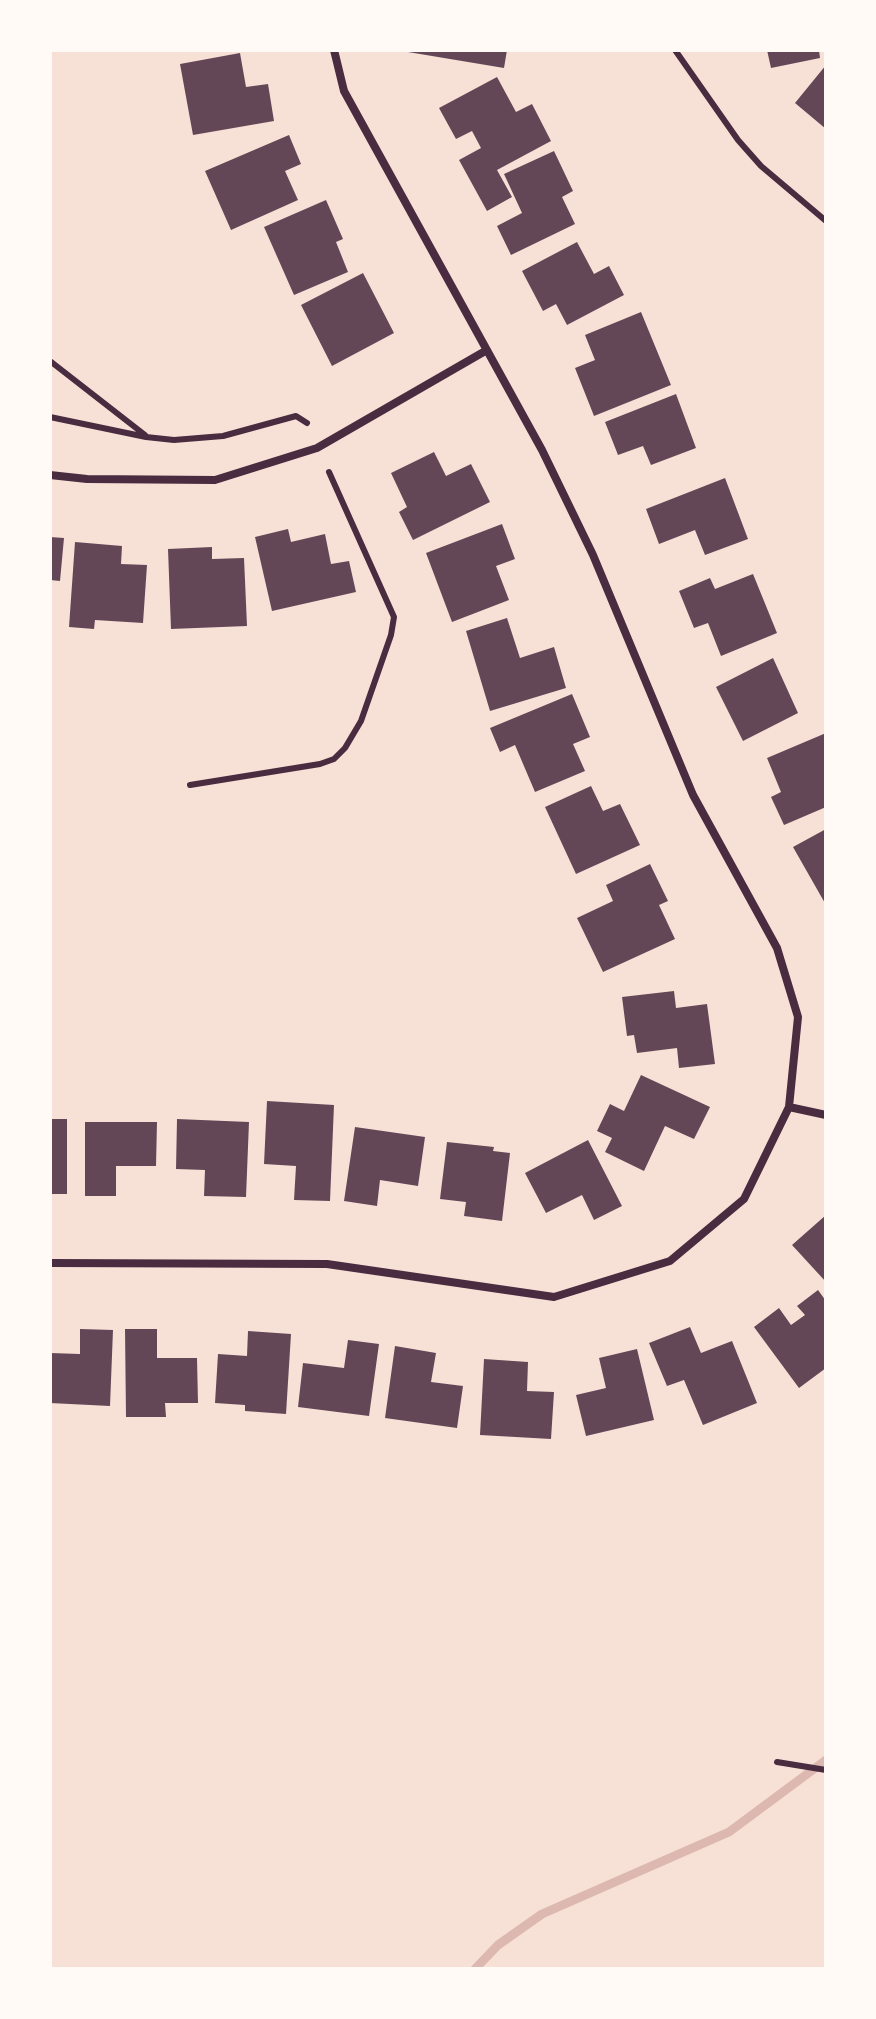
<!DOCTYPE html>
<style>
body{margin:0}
#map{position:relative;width:876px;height:2019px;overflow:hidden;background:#f7e1d7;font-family:Inter,sans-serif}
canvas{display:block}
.frame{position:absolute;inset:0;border:52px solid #fffaf5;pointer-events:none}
</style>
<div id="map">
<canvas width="876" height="2019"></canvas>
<div class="frame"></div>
</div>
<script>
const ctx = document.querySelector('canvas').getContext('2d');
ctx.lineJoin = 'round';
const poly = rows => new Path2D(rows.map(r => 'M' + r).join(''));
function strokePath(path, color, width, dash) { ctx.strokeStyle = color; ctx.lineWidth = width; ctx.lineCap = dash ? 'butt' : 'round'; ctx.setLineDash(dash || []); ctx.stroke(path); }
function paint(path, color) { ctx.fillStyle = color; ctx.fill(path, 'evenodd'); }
strokePath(poly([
 [475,1969,498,1945,542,1914,729,1832,826,1760]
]), '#dcb8b0', 9);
paint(poly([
 [396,50,507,50,504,68],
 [767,50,819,50,820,58,771,68],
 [240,53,246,87,268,84,274,121,193,135,180,64],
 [826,65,826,129,795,103],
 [497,77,516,112,532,104,551,141,497,170,512,197,487,211,459,160,481,148,472,131,456,139,439,108],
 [289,135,301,164,285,171,298,200,231,230,205,171],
 [554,151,573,191,562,197,575,224,511,255,497,226,522,213,504,174],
 [326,200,343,239,336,242,348,272,294,295,264,227],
 [577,242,594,274,609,266,624,295,567,325,556,304,543,311,522,271],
 [363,273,394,333,332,366,301,305],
 [641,312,671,385,594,416,575,368,595,360,585,335],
 [676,394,696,448,651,465,643,446,618,455,605,422],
 [434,452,446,476,471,464,490,502,413,540,399,512,407,507,391,473],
 [725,478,748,539,705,555,695,530,659,544,646,509],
 [502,524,515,559,496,566,509,600,452,622,426,553],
 [288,529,291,542,325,534,331,564,349,561,356,592,272,611,255,537],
 [50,537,64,538,60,581,50,580],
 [75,542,122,546,121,564,147,565,143,623,95,620,94,629,69,627],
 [212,547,212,559,244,558,247,626,171,629,168,549],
 [753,574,777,633,721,656,708,623,694,628,679,591,710,578,715,589],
 [507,618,520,658,554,647,566,688,490,711,466,631],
 [773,658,798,713,743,741,716,687],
 [572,694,590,737,573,744,585,771,535,792,515,745,500,752,490,728],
 [826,733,826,807,784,825,771,797,781,792,767,758],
 [591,786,603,811,620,804,640,845,576,874,545,807],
 [826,829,826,905,793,847],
 [650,864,668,901,659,905,675,939,603,972,577,918,613,901,606,885],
 [674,991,676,1008,707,1004,715,1064,679,1068,677,1048,637,1053,634,1035,627,1036,622,997],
 [641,1075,710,1107,694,1139,665,1126,644,1171,605,1152,612,1138,597,1131,610,1104,624,1111],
 [267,1101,334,1105,330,1201,294,1200,296,1166,264,1164],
 [50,1119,67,1119,67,1194,50,1194],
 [177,1119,249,1122,246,1197,204,1196,205,1170,176,1169],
 [85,1122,157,1122,156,1166,116,1166,116,1196,85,1196],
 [355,1127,425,1137,418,1186,380,1180,377,1206,344,1201],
 [588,1140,622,1206,594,1220,582,1195,546,1213,525,1173],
 [447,1142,494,1147,493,1151,510,1153,502,1221,464,1216,466,1202,440,1199],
 [826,1215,826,1282,792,1245],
 [818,1290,826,1301,826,1368,799,1388,754,1327,779,1308,791,1325,805,1315,797,1306],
 [690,1327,701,1353,732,1341,757,1403,703,1425,684,1380,667,1386,649,1343],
 [80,1329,113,1330,110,1406,50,1403,50,1353,80,1354],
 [125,1329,157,1329,157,1358,197,1358,198,1403,165,1403,166,1417,126,1417],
 [248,1331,291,1334,286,1414,245,1411,245,1405,215,1403,218,1354,247,1356],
 [348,1340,379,1344,369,1416,298,1407,303,1363,344,1368],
 [395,1346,436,1353,431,1382,463,1386,457,1428,385,1418],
 [637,1349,654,1420,586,1436,576,1395,606,1388,599,1358],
 [484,1359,528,1362,527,1391,554,1392,551,1439,480,1435]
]), '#644757');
strokePath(poly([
 [675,50,738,140,761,166,826,221],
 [50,361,145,435],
 [50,417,146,437,174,440,223,436,296,416,307,423],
 [190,785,320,764,334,759,345,748,361,721,391,635,394,617,329,472],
 [777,1762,826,1770]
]), '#4a2c40', 6);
strokePath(poly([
 [50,475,87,479,215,480,317,448,487,350],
 [789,1107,826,1115],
 [50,1263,327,1264,554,1297,670,1261,744,1199,789,1107,798,1017,777,948,693,795,593,555,542,450,344,91,334,50]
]), '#4a2c40', 8);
</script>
